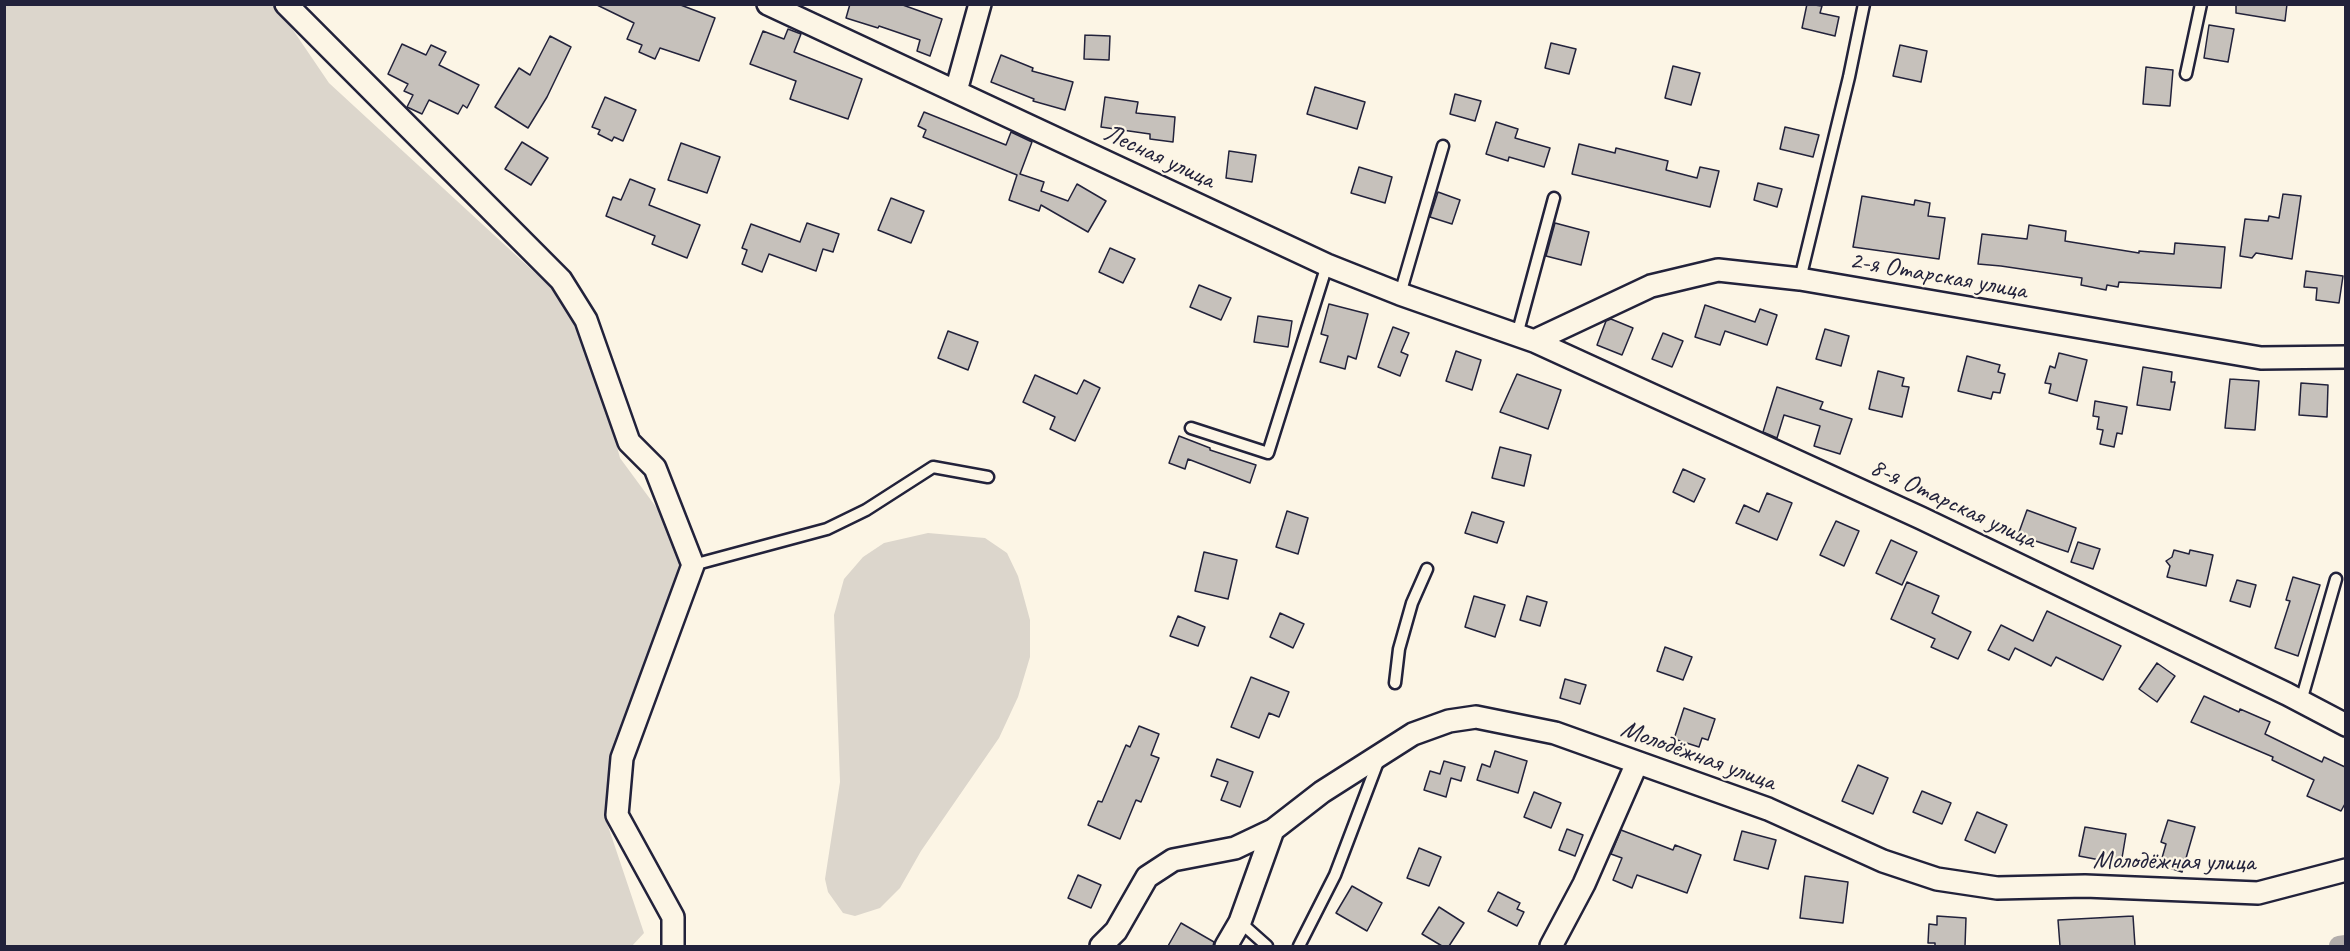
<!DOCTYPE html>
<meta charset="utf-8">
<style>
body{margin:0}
#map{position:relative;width:2350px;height:951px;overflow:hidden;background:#fcf5e5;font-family:Caveat,sans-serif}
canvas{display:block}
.frame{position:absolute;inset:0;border:6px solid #22223b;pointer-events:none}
</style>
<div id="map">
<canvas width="2350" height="951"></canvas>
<div class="frame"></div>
</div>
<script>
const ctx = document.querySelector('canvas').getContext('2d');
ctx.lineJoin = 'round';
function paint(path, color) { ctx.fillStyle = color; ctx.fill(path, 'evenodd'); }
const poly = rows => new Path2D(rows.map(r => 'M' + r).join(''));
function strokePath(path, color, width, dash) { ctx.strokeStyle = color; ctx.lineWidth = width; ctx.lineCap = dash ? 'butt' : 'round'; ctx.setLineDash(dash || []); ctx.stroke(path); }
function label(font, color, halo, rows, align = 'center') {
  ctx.font = font + ' Caveat,sans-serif'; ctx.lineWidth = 4.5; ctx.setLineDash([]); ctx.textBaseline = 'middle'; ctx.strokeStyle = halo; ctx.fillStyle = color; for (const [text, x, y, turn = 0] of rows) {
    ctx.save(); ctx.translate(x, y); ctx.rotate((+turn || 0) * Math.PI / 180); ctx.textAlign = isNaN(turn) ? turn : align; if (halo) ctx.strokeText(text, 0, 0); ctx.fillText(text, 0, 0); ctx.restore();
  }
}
paint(poly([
 [5,5,276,5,329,83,583,317,620,458,670,526,682,572,616,759,606,820,644,933,632,946,5,946],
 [928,533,985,538,1007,553,1018,576,1030,620,1030,657,1018,697,999,738,921,851,900,888,880,908,855,916,843,913,828,892,825,879,840,782,834,615,844,579,863,557,884,543]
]), '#dcd6cc');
strokePath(poly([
 [2339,946,2346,945]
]), '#b2adab', 20);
const building = poly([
 [595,4,678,4,715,18,699,61,660,48,655,59,639,52,642,45,627,39,634,23,595,4],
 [850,4,900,4,942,19,930,56,917,51,920,40,879,26,878,28,846,18,850,4],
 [1807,4,1822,6,1820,13,1839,17,1835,36,1802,28,1807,4],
 [2236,4,2287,4,2285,21,2236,13,2236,4],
 [2209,25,2234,29,2228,62,2204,58,2209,25],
 [788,29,801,34,794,52,862,79,848,119,790,99,796,81,750,64,763,31,784,39,788,29],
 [1085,35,1110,36,1109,60,1084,59,1085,35],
 [550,36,571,47,547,97,528,128,495,107,519,68,530,75,550,36],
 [1551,43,1576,49,1569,74,1545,68,1551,43],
 [402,44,426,55,431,45,446,52,439,65,479,85,467,108,463,105,458,114,429,100,422,114,407,107,413,95,404,91,408,84,388,74,402,44],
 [1900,45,1927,51,1921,82,1893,76,1900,45],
 [1001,55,1033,68,1032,71,1073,82,1065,110,1033,101,1034,99,991,82,1001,55],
 [1673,66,1700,73,1691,105,1665,98,1673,66],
 [2146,67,2173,70,2170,106,2143,104,2146,67],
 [1315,87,1365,102,1357,129,1307,114,1315,87],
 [1455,94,1481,101,1475,121,1450,114,1455,94],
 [605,97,636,110,623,141,614,137,612,141,598,134,600,130,592,127,605,97],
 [1105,97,1138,102,1136,113,1175,117,1173,142,1150,139,1150,134,1101,127,1105,97],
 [924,112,1006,145,1011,132,1032,142,1020,174,1044,182,1041,191,1068,201,1077,184,1106,201,1088,232,1041,205,1039,211,1009,200,1017,175,923,137,926,130,918,126,924,112],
 [1496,122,1518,129,1515,138,1550,148,1544,167,1509,157,1508,161,1486,154,1496,122],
 [1785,127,1819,135,1813,157,1780,149,1785,127],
 [522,142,548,158,531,185,505,169,522,142],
 [681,143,720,157,707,193,668,180,681,143],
 [1579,144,1615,153,1616,148,1668,161,1666,170,1697,178,1700,167,1719,171,1710,207,1572,174,1579,144],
 [1229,151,1256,155,1252,182,1226,178,1229,151],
 [1359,167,1392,177,1385,203,1351,193,1359,167],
 [630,179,655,189,649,205,700,225,687,258,652,244,655,236,606,216,613,197,621,200,630,179],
 [1758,183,1782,189,1777,207,1754,200,1758,183],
 [1438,192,1460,200,1452,224,1430,217,1438,192],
 [2283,194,2301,196,2292,259,2256,253,2252,258,2240,256,2245,219,2268,221,2269,216,2279,218,2283,194],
 [1862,196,1914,205,1915,200,1930,203,1928,216,1945,218,1939,259,1853,247,1862,196],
 [891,198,924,211,911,243,878,230,891,198],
 [807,223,839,234,833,252,823,249,816,271,769,254,762,272,742,264,747,250,742,248,751,224,800,242,807,223],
 [1555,223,1589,232,1581,265,1546,256,1555,223],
 [2029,225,2066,231,2065,241,2139,253,2139,251,2174,254,2175,243,2225,247,2221,288,2119,282,2118,287,2107,285,2106,290,2081,285,2082,278,2001,266,1978,264,1982,234,2027,239,2029,225],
 [1110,248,1135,259,1123,283,1099,272,1110,248],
 [2306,271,2343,276,2339,303,2316,300,2317,288,2304,287,2306,271],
 [1199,285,1231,298,1221,320,1190,307,1199,285],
 [1329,304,1368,314,1356,359,1348,356,1345,369,1320,362,1328,336,1321,334,1329,304],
 [1705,305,1755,322,1760,309,1777,315,1767,345,1725,331,1720,345,1695,337,1705,305],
 [1258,316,1292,321,1288,347,1254,342,1258,316],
 [1611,319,1633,328,1622,355,1597,345,1606,321,1611,319],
 [1393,327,1409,333,1401,352,1408,355,1400,376,1378,367,1393,327],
 [1825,329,1849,336,1841,366,1816,359,1825,329],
 [948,331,978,342,968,370,938,358,948,331],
 [1663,333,1683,341,1672,367,1652,359,1663,333],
 [1456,351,1481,360,1472,390,1446,381,1456,351],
 [2059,353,2087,360,2077,401,2049,393,2051,384,2045,383,2050,366,2055,368,2059,353],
 [1967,356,2000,365,1998,372,2005,374,2000,393,1993,392,1991,399,1958,391,1967,356],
 [2143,367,2172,372,2171,382,2175,382,2170,410,2137,405,2143,367],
 [1878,371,1904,378,1902,386,1909,387,1902,417,1869,409,1878,371],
 [1517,374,1561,390,1548,429,1500,412,1517,374],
 [1035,375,1077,394,1084,380,1100,388,1075,441,1050,429,1055,417,1023,402,1035,375],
 [2230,379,2259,381,2255,430,2225,428,2230,379],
 [2301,383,2328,385,2327,417,2299,415,2301,383],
 [1777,387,1823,402,1820,409,1852,419,1840,454,1814,446,1820,426,1784,415,1777,438,1763,432,1777,387],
 [2095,401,2127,407,2122,434,2117,433,2114,447,2100,444,2103,430,2097,429,2099,417,2093,416,2095,401],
 [1179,436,1210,448,1210,450,1256,465,1250,483,1188,459,1185,469,1169,463,1179,436],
 [1500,447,1531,455,1524,486,1492,478,1500,447],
 [1683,469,1705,479,1694,502,1673,492,1683,469],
 [1767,493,1792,503,1777,540,1736,523,1744,505,1759,512,1767,493],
 [2027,510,2076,528,2068,552,2018,535,2027,510],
 [1287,511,1308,518,1298,554,1276,547,1287,511],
 [1472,512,1504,522,1497,543,1465,533,1472,512],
 [1836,521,1859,531,1844,566,1820,555,1836,521],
 [1891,540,1917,552,1902,585,1876,573,1891,540],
 [2078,542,2100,549,2093,569,2071,562,2078,542],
 [2174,550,2189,554,2190,550,2213,555,2206,586,2167,577,2170,566,2166,561,2172,557,2174,550],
 [1204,552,1237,560,1228,599,1195,591,1204,552],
 [2293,577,2320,585,2298,656,2275,648,2290,601,2286,600,2293,577],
 [2237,580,2256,585,2250,607,2230,601,2237,580],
 [1907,582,1939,596,1932,613,1971,632,1958,659,1931,647,1935,639,1891,619,1907,582],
 [1474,596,1505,605,1495,637,1465,627,1474,596],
 [1527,596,1547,602,1540,626,1520,620,1527,596],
 [2047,611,2121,646,2103,680,2056,657,2051,666,2015,648,2009,660,1988,650,2001,625,2033,641,2047,611],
 [1280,613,1304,624,1293,648,1270,637,1280,613],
 [1178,616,1205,627,1198,646,1170,636,1178,616],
 [1665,647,1692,657,1683,680,1657,671,1665,647],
 [2157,663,2175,676,2157,702,2139,689,2157,663],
 [1251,677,1289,692,1279,717,1269,713,1259,738,1231,727,1251,677],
 [1565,679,1586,685,1580,704,1560,698,1565,679],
 [2204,696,2239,712,2240,709,2270,722,2265,734,2322,762,2324,757,2345,767,2346,802,2341,811,2307,796,2314,780,2272,760,2273,757,2191,722,2204,696],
 [1684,708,1715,719,1708,740,1702,738,1699,747,1674,739,1684,708],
 [1139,726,1159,734,1151,755,1159,758,1141,802,1136,800,1120,839,1088,825,1098,801,1102,802,1126,745,1130,747,1139,726],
 [1495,751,1527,761,1518,793,1477,780,1482,764,1490,767,1495,751],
 [1217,759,1253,772,1240,807,1221,800,1228,782,1211,776,1217,759],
 [1444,761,1465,767,1461,781,1451,778,1446,797,1424,790,1430,771,1440,774,1444,761],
 [1858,765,1888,778,1873,814,1842,801,1858,765],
 [1922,791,1951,803,1942,824,1913,812,1922,791],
 [1534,792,1561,803,1551,828,1524,817,1534,792],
 [1977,812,2007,825,1995,853,1965,840,1977,812],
 [2168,820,2195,827,2182,872,2160,865,2166,844,2161,842,2168,820],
 [2085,827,2126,834,2121,864,2079,856,2085,827],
 [1567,829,1583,835,1575,856,1559,850,1567,829],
 [1621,830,1673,850,1675,845,1701,855,1687,893,1637,875,1632,888,1613,880,1622,858,1611,854,1621,830],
 [1742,831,1776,840,1768,869,1734,860,1742,831],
 [1419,848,1441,857,1429,886,1407,878,1419,848],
 [1078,875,1101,885,1091,908,1068,898,1078,875],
 [1805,876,1848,882,1843,923,1800,918,1805,876],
 [1352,886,1382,903,1367,931,1336,913,1352,886],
 [1498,892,1520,903,1517,909,1524,912,1517,926,1488,911,1498,892],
 [1439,907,1464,923,1449,946,1442,946,1422,934,1439,907],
 [1937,916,1966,918,1965,946,1935,946,1935,943,1928,943,1929,924,1937,925,1937,916],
 [2133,916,2135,946,2060,946,2058,920,2133,916],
 [1181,923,1214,942,1213,946,1168,946,1181,923]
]);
paint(building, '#c6c1bb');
strokePath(building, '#22223b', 1.5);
const service = poly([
 [2186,74,2201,4],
 [1800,279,1849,77,1864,4],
 [1400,294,1443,146],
 [1517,335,1554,198],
 [1191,428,1268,453,1327,265],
 [693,565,827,529,866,510,933,467,988,477],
 [1395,683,1399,649,1412,603,1427,569],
 [2301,701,2336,579],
 [1240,922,1267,946],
 [1299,946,1335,875,1379,759]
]);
const minor = poly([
 [286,4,561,280,586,320,629,442,655,468,693,565,622,758,617,815,673,917,673,946],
 [768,4,1327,265,1400,294,1534,341,1921,518,2287,694,2346,725],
 [956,91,980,4],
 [1534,341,1651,286,1718,270,1800,279,2261,358,2346,357],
 [1101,946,1116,931,1147,877,1173,860,1235,848,1273,830,1322,792,1413,734,1449,721,1476,717,1555,733,1768,809,1883,861,1937,879,1997,888,2085,886,2258,893,2346,870],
 [1226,946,1240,922,1273,830],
 [1551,946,1584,884,1637,763]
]);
strokePath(service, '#22223b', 15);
strokePath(minor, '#22223b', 26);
strokePath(service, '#fcf5e5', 10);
strokePath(minor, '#fcf5e5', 21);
label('26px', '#22223b', '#fcf5e5', [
 ["Лесная улица",1159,157,25],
 ["2-я Отарская улица",1938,276,10],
 ["8-я Отарская улица",1953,504,25],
 ["Молодёжная улица",1698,756,20],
 ["Молодёжная улица",2174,862,1]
]);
</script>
